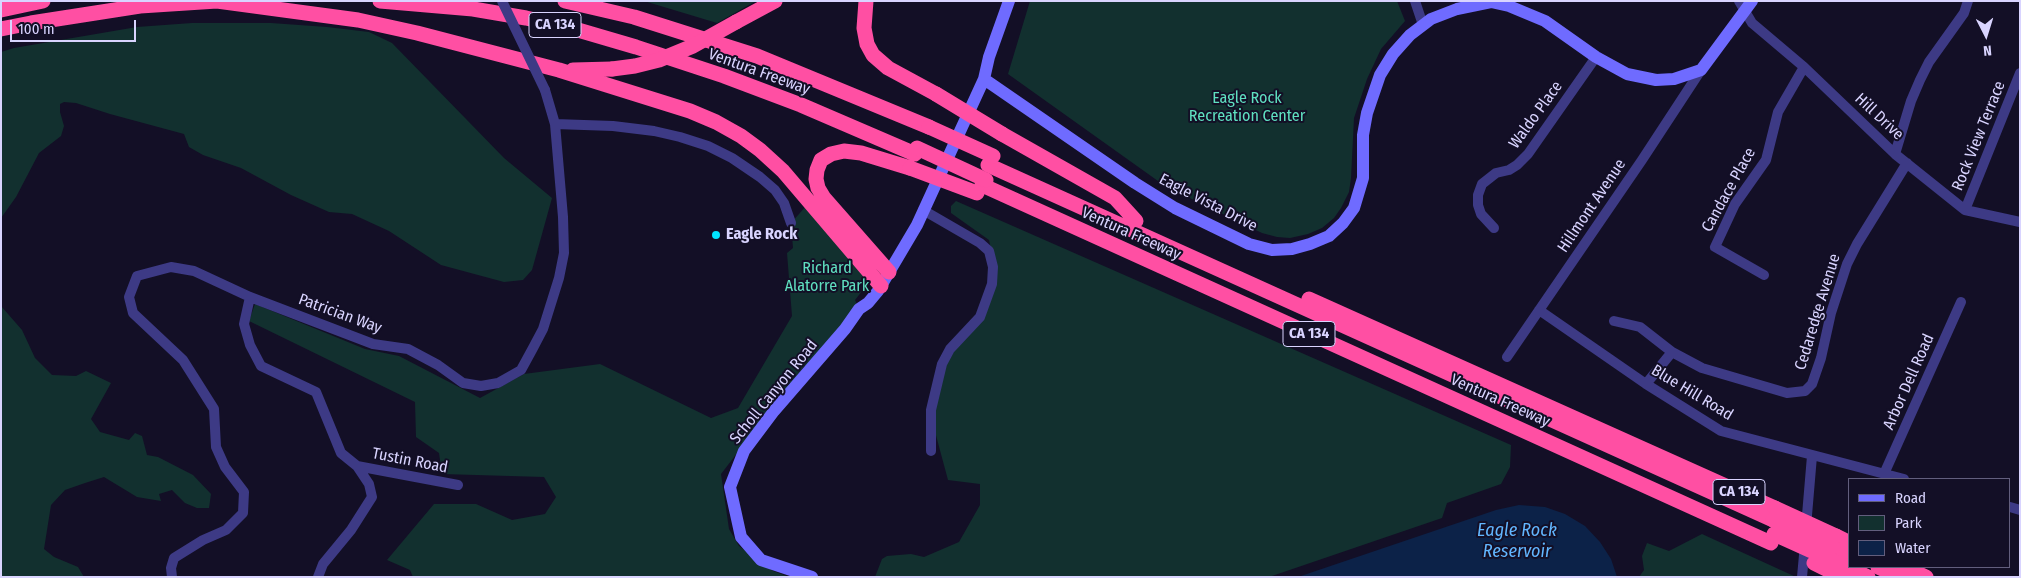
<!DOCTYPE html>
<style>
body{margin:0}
#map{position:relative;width:2021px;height:578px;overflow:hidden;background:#130f26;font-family:"Fira Sans Condensed",sans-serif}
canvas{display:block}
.frame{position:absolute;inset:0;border:2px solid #d9d4ff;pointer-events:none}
.legend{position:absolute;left:1848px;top:478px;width:162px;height:90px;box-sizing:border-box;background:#130f26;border:1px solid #625e7d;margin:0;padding:6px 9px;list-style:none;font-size:15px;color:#d9d4ff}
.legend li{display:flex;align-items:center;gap:10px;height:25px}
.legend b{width:25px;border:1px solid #625e7d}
.north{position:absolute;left:1961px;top:10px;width:50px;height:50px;-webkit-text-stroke:4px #130f26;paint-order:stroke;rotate:175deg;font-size:14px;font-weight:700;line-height:20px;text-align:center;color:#d9d4ff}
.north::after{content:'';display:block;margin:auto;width:18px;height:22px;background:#d9d4ff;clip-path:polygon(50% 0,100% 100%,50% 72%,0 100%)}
.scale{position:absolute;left:10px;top:20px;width:126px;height:22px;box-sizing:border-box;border:2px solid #d9d4ff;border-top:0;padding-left:6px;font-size:15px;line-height:18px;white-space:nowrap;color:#d9d4ff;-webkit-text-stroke:4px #130f26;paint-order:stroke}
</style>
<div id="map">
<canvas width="2021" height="578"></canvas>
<div class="frame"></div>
<ul class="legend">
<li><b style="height:6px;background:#6f6bff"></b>Road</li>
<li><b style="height:14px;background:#12302f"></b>Park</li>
<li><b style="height:14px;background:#0c2248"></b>Water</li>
</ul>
<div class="north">N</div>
<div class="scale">100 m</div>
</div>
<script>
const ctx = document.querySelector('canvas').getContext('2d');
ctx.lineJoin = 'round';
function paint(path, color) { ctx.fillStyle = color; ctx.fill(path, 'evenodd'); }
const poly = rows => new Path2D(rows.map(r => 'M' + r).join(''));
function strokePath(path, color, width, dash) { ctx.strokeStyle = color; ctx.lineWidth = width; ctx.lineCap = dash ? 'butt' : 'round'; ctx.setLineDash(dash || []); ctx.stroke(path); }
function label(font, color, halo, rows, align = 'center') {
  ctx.font = font + ' "Fira Sans Condensed",sans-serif'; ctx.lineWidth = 4; ctx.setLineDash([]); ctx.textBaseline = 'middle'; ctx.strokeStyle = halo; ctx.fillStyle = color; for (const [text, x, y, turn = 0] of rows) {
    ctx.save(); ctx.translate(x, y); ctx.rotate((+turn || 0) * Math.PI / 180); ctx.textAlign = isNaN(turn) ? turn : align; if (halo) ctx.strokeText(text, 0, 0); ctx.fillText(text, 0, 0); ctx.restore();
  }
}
paint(poly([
 [644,1,756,1,717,23],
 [1030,1,1397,1,1405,21,1381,49,1367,79,1354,118,1351,178,1349,192,1341,208,1334,218,1322,228,1308,234,1290,238,1277,237,1262,233,1165,186,1008,74],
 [192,23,271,23,327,27,369,32,392,43,504,158,552,198,532,270,523,280,504,282,441,265,389,231,352,214,329,212,291,195,241,168,203,155,189,147,184,134,110,114,76,103,64,102,60,104,60,112,64,126,61,136,39,153,16,197,1,218,1,52,14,48,137,27],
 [956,201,1511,445,1510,467,1501,484,1447,503,1442,518,1269,577,875,577,882,559,887,556,911,554,924,557,959,542,980,505,980,484,948,480,934,428,937,384,946,361,985,314,997,277,989,240,951,213,951,206],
 [807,205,870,281,855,300,859,309,807,375,805,365,721,474,729,529,739,546,773,571,789,577,413,577,410,570,387,560,434,504,476,504,512,520,545,514,556,497,544,477,442,474,439,453,416,437,415,402,249,321,255,304,365,349,399,356,480,398,524,374,600,364,711,418,738,408,792,316,787,253,793,248,791,223],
 [1,306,22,330,35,358,52,375,76,376,86,371,111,383,91,419,100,432,129,440,135,433,142,436,147,455,158,457,193,475,211,494,209,508,197,508,185,503,172,490,159,494,161,501,137,497,104,477,85,483,65,490,51,505,44,549,54,557,78,567,84,577,1,577],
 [1702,534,1796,577,1639,577,1644,570,1642,556,1647,543,1669,551]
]), '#12302f');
paint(poly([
 [1519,505,1545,507,1565,514,1585,526,1600,542,1611,559,1617,577,1298,577,1496,510]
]), '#0c2248');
strokePath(poly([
 [1415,1,1423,25],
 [1739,1,1752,23,1804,67,1895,154,1965,210,2020,222],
 [555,124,613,126,654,131,680,137,708,146,732,158,760,177,775,190,784,203,791,223],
 [1895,154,1911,101,1920,80,1929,62,1964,13,1968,1],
 [923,210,980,243,989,251,993,267,992,284,980,317,950,349,942,364,931,410,931,451],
 [1965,210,2020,73],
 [1494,228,1481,214,1478,205,1478,195,1482,184,1496,173,1509,170,1517,165,1528,154,1596,57],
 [1764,275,1715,247,1735,204,1766,160,1778,112,1804,67],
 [250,297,244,324,250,345,261,366,316,392,341,453,357,466,369,484,372,497,351,530,323,564,318,577],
 [1539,310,1646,384,1721,431,1904,479],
 [1614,321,1640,327,1672,352,1702,368,1787,393,1805,391,1812,384,1821,358,1831,313,1847,264,1857,244,1907,163],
 [1507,357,1642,160,1701,70],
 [1646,384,1672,352],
 [357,466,458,485],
 [1884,474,1961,302],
 [2010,507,2020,510],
 [1806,527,1812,456],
 [172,577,171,568,174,558,203,540,226,530,243,513,244,492,225,467,216,447,214,409,183,360,133,313,129,297,137,276,171,267,194,271,250,297,373,344,408,349,438,365,463,383,481,386,498,383,521,370,533,348,543,329,559,278,564,253,563,217,555,124,545,90],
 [1802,577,1805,544]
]), '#3d3a85', 10);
strokePath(poly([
 [984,79,1135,183,1175,208,1249,244,1272,250,1292,249,1310,244,1329,236,1343,223,1354,208,1363,178,1363,135,1367,113,1380,75,1393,54,1410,35,1431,19,1457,9,1491,2,1509,6,1545,21,1596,57,1627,74,1656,80,1674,79,1701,70,1752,1],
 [812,577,761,560,741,537,730,487,744,451,774,411,845,329,859,309,868,303,878,291,917,225,984,79,989,57,1009,1]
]), '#6f6bff', 12);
strokePath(poly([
 [217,1,358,20,417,33,559,70,690,111,716,122,741,136,760,150,783,171,881,286],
 [380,1,473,9,526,18,578,30,636,47,724,76,801,105,915,154],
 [565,1,634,17,757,56,929,127],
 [866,1,864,28,867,44,873,55,888,68,936,94],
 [1,10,43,1],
 [736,22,775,1],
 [1,29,31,23,140,6,217,1],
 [573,70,612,69],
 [1002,134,1115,198,1136,221],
 [988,165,1773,520],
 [982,185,1771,543],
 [889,272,824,198,818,188,816,179,817,170,821,160,831,154,844,151,861,153,910,168],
 [1309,299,1775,508],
 [1836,536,1850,543],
 [1833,547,1850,554],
 [1847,567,1868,577],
 [1878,567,1900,577],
 [1904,567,1926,577]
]), '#ff4fa3', 15);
strokePath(poly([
 [502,1,545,90]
]), '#3d3a85', 10);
strokePath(poly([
 [612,69,635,66,659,60,693,46,736,22],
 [936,94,1002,134],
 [929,127,993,156],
 [917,148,986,180],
 [910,168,977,193],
 [1775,508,1836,536],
 [1773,520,1833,547],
 [1774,534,1847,567],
 [1814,563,1842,577]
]), '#ff4fa3', 15);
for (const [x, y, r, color] of [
 [716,235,5,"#00e5ff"]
]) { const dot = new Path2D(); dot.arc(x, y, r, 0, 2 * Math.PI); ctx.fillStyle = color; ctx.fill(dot); strokePath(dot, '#130f26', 2); }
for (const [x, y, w] of [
 [555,25,52],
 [1309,334,52],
 [1739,492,52]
]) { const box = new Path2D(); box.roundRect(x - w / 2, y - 12.5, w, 25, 4); ctx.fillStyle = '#130f26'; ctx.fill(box); strokePath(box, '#d9d4ff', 1); }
label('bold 15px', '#d9d4ff', null, [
 ["CA 134",555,25],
 ["CA 134",1309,334],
 ["CA 134",1739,492]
]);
label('16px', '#d9d4ff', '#130f26', [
 ["Ventura Freeway",759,72,20],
 ["Waldo Place",1536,115,-54],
 ["Hill Drive",1879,117,43],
 ["Rock View Terrace",1979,136,-68],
 ["Candace Place",1729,190,-61],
 ["Eagle Vista Drive",1208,203,27],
 ["Hillmont Avenue",1592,206,-56],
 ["Ventura Freeway",1131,234,24],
 ["Cedaredge Avenue",1818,312,-73],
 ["Patrician Way",340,314,20],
 ["Arbor Dell Road",1909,382,-66],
 ["Scholl Canyon Road",774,392,-51],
 ["Blue Hill Road",1692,393,31],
 ["Ventura Freeway",1500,401,24],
 ["Tustin Road",410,461,11]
]);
label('16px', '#5fe0c0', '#130f26', [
 ["Eagle Rock",1247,99],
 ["Recreation Center",1247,117],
 ["Richard",827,269],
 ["Alatorre Park",827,287]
]);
label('bold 16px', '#d9d4ff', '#130f26', [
 ["Eagle Rock",726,235]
], 'left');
label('italic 18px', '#62b6ff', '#130f26', [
 ["Eagle Rock",1517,531],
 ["Reservoir",1517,552]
]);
</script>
